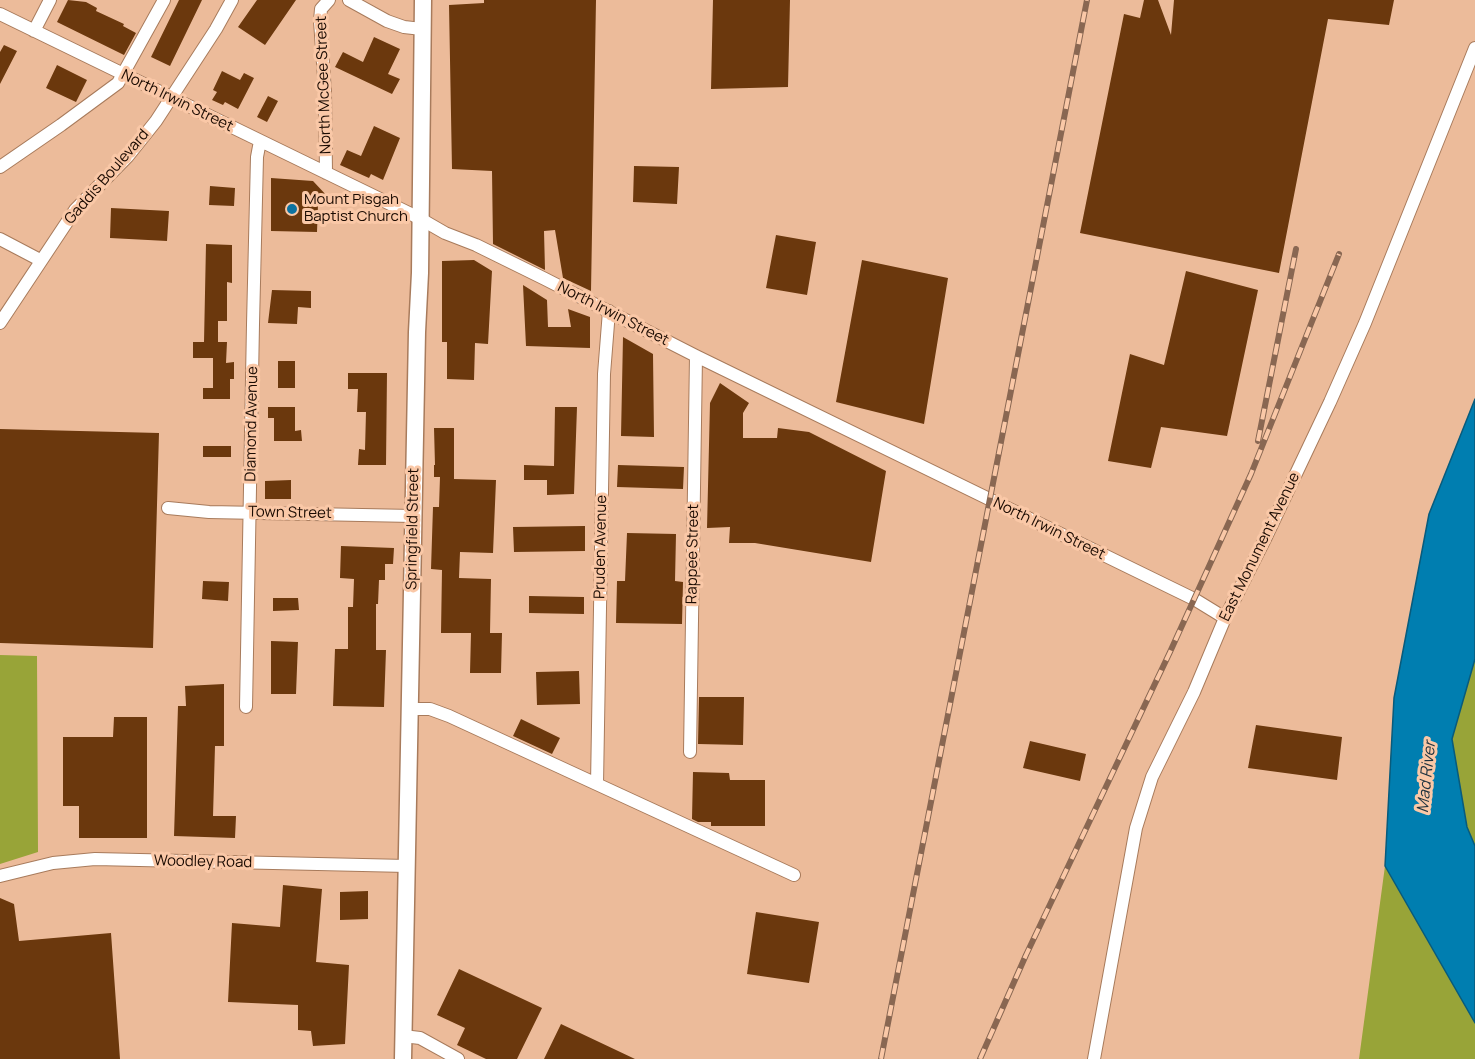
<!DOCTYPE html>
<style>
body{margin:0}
canvas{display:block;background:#ecbb9a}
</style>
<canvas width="1475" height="1059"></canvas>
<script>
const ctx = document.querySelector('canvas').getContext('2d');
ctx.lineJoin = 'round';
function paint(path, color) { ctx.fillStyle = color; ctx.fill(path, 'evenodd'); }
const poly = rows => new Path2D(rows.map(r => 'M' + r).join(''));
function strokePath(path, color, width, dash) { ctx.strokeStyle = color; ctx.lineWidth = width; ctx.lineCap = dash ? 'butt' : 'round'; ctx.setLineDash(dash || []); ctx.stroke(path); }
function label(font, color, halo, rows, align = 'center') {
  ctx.font = font + ' Manrope,sans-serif'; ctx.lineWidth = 6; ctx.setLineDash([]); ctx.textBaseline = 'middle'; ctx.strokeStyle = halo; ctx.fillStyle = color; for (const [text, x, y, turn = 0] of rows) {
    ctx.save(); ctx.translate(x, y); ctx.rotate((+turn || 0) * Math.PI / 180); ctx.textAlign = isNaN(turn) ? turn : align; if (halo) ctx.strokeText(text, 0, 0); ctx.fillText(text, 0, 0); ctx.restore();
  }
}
paint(poly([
 [0,655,37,656,38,852,0,864],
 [1475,659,1475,846,1467,827,1452,739],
 [1385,866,1475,1022,1475,1059,1359,1059]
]), '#98a438');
const water = poly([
 [1475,399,1475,659,1452,739,1467,827,1475,846,1475,1023,1385,866,1394,698,1429,514,1475,399]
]);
paint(water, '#007eb0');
strokePath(water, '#085b7c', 1.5);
paint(poly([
 [68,0,86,2,97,8,96,11,124,24,123,26,136,33,124,55,57,22],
 [179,0,202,0,170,66,151,57],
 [257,0,296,0,265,45,238,27],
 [484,0,596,0,591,291,563,278,555,230,544,231,545,270,493,244,492,171,452,169,449,5,484,3],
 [713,0,790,0,788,87,711,89],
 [1144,0,1158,0,1171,35,1174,0,1394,0,1389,25,1328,19,1279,273,1080,233,1124,14,1140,18],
 [374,37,400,49,388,74,400,79,392,94,335,67,343,52,363,62],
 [4,45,17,51,0,84,0,52],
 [57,65,87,80,76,102,46,88],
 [222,71,240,80,244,73,254,78,238,109,225,102,223,105,212,100,217,92,213,90],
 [268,96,278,101,267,122,257,117],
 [374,126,400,138,383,180,371,174,369,178,340,165,347,150,361,156],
 [634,166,679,167,677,204,633,202],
 [271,178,313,181,328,197,318,204,317,232,271,231],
 [210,186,235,188,234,206,209,205],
 [111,208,169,211,167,241,110,238],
 [776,235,816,242,807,295,766,288],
 [206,244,232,245,232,283,227,282,227,321,218,321,218,342,227,342,226,363,234,362,234,379,230,379,230,399,203,399,203,388,213,388,213,358,193,358,193,342,204,342],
 [474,260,492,271,488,344,475,343,474,380,447,379,447,342,442,342,442,261],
 [862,260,948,278,924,424,836,402],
 [1186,271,1258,290,1227,436,1161,427,1151,468,1108,461,1130,354,1164,365],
 [523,285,547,300,548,327,571,327,568,309,590,317,590,348,526,346],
 [272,290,311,291,311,308,298,307,297,324,268,323],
 [623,337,653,354,654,437,621,436],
 [278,361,295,361,295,388,278,388],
 [348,373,387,373,386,465,358,465,359,449,365,450,366,412,357,412,358,389,348,389],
 [720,383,749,403,743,413,743,438,777,438,778,428,809,432,886,471,871,562,755,543,729,543,730,527,707,528,710,403],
 [268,407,295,407,295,431,301,430,302,441,274,441,274,418,268,418],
 [555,407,577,407,574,494,547,495,547,480,524,480,524,465,554,466],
 [434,428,454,428,454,479,496,480,493,553,460,552,459,578,491,579,490,633,502,633,501,673,470,673,471,633,441,633,442,570,431,569,433,507,439,507,440,477,434,477,434,465,435,465],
 [0,429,159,433,153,648,0,643],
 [203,446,231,446,231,457,203,457],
 [618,465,684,467,683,489,617,487],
 [291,480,291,499,265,499,265,481],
 [585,526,585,551,514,552,513,527],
 [627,533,676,534,675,581,683,582,682,624,616,623,617,581,625,581],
 [341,546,394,548,393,564,385,564,385,580,379,580,378,604,376,604,376,650,386,650,384,707,333,706,335,649,348,649,348,607,353,607,354,579,340,578],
 [203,581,229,582,228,601,202,599],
 [529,596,584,597,584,614,529,613],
 [273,598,298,598,299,610,273,611],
 [271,641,298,642,296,694,271,694],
 [579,671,580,704,537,705,536,672],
 [224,684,224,746,215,746,213,816,236,816,235,838,174,836,178,706,186,706,185,686],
 [699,697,744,697,743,745,698,744],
 [114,717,147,717,147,838,79,838,79,806,63,806,63,737,113,737],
 [521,719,560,738,552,754,513,736],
 [1256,725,1342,737,1337,780,1248,768],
 [1030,741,1086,754,1080,781,1023,768],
 [693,772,729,773,730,780,765,780,765,826,711,826,711,822,698,822,692,819],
 [283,885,322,889,316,962,349,965,345,1044,313,1046,311,1031,298,1030,298,1005,228,1002,232,923,280,927],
 [368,891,368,919,340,920,340,892],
 [0,898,14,904,19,941,111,933,120,1059,0,1059],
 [756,912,819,922,809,983,747,974],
 [459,969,542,1008,517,1059,486,1059,457,1045,465,1028,437,1015],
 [561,1024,635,1059,544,1059]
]), '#6b380d');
const minor = poly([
 [349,0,387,21,404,27,422,29],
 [0,14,419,218,445,233,476,245,545,279,696,356,1194,599,1225,618],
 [34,31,50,0],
 [0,167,61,125,118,83,164,0],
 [326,173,325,92,320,21,321,9,329,0],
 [0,239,40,260],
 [0,323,75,210,128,156,156,121,216,29,232,0],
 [168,508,209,512,413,516],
 [246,707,253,324,257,157,260,141],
 [410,709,430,709,449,716,794,875],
 [690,752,696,356],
 [597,784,604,374,609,311],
 [0,876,53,863,95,859,407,866],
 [403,1036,420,1038,458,1059],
 [1094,1059,1136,828,1152,777,1194,692,1225,618,1266,537,1330,402,1365,323,1475,48]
]);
const secondary = poly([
 [403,1059,417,332,420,273,423,0]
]);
strokePath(minor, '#a87b5c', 14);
strokePath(secondary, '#a87b5c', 19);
strokePath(minor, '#fff', 12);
strokePath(secondary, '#fff', 16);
const rail = poly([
 [1258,441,1296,249],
 [881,1059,1087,0],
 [980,1059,1026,955,1170,652,1251,474,1339,254]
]);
strokePath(rail, '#896752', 6);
strokePath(rail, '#fac8a7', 4, [11]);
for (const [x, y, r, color] of [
 [292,209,6,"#0d729f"]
]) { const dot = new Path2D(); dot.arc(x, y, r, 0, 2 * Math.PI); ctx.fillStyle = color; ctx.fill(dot); strokePath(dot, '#fac8a7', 2); }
label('15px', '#1a0a01', '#fac8a7', [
 ["North McGee Street",324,85,-92],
 ["North Irwin Street",177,101,26],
 ["Gaddis Boulevard",107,177,-49],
 ["North Irwin Street",613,314,27],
 ["Diamond Avenue",252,424,-89],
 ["Town Street",290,513,1],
 ["Springfield Street",413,529,-89],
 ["North Irwin Street",1049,529,26],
 ["Pruden Avenue",601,547,-89],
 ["East Monument Avenue",1260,547,-64],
 ["Rappee Street",693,554,-89],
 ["Woodley Road",203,862,1]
]);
label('15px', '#1a0a01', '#fac8a7', [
 ["Mount Pisgah",304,200],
 ["Baptist Church",304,217]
], 'left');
label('italic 16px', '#1d323f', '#fac8a7', [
 ["Mad River",1427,777,-84]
]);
</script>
